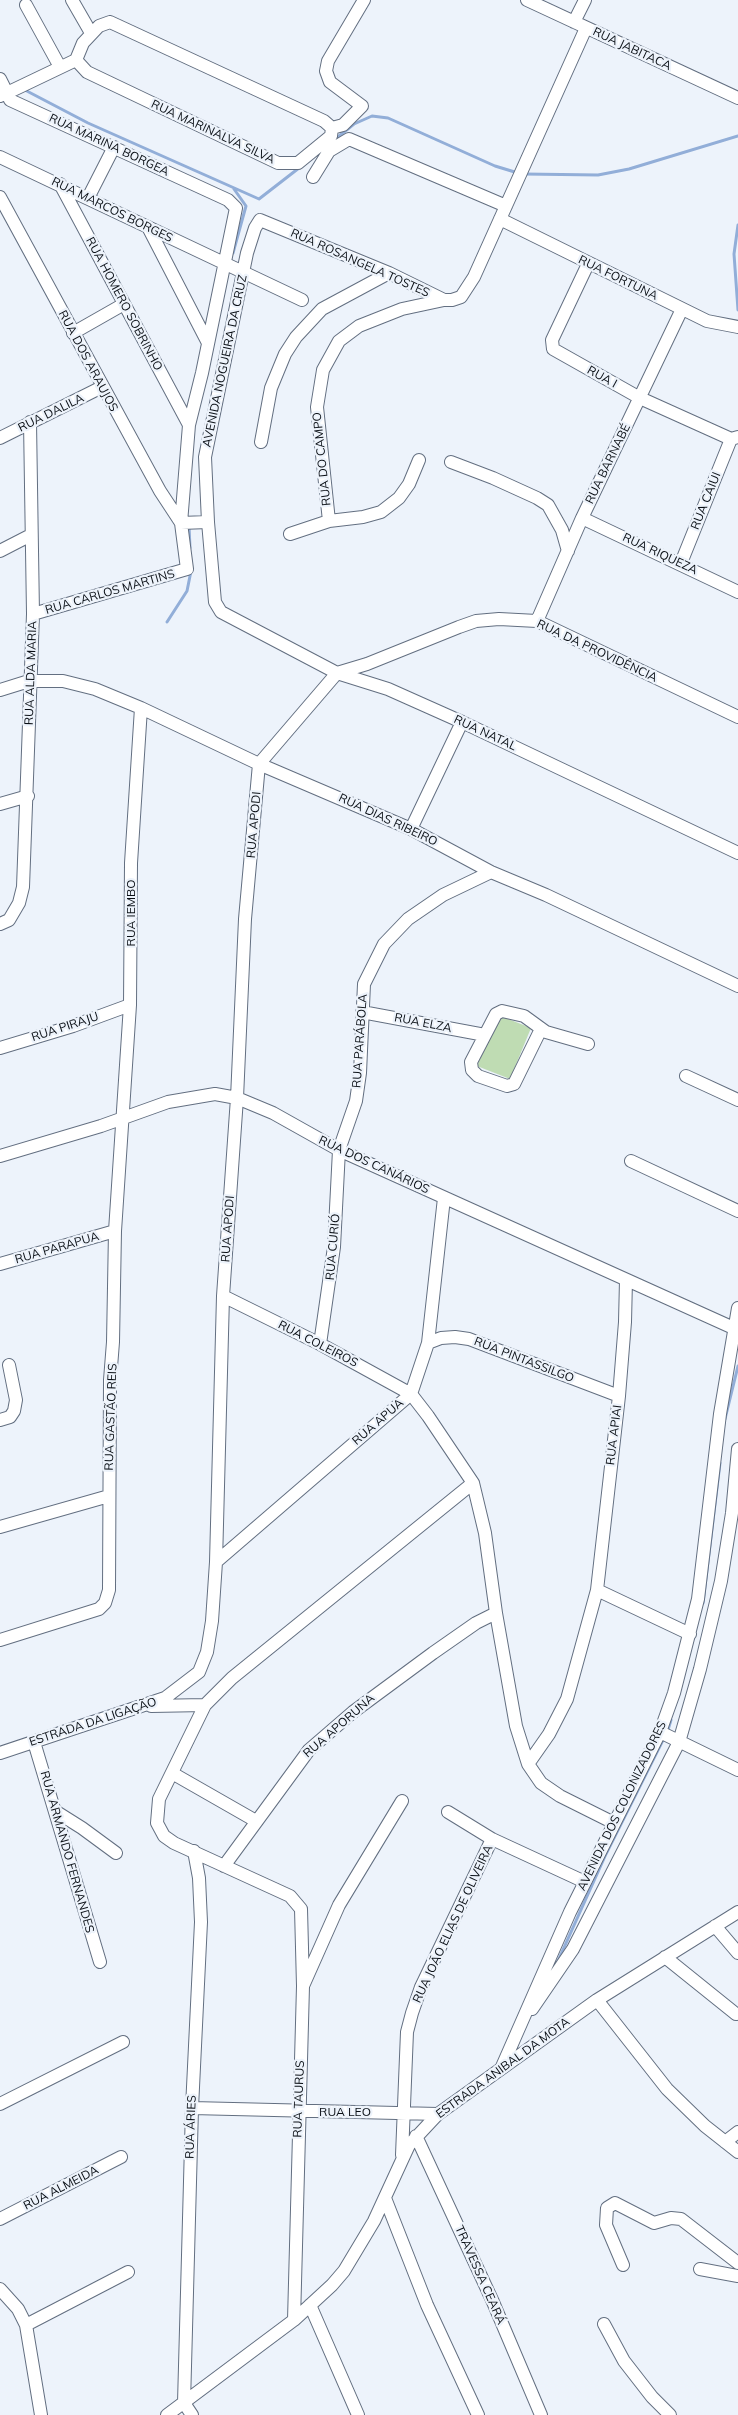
<!DOCTYPE html>
<meta charset="utf-8">
<style>
body{margin:0}
canvas{display:block;background:#edf3fb}
</style>
<canvas width="738" height="2415"></canvas>
<script>
const ctx = document.querySelector('canvas').getContext('2d');
ctx.lineJoin = 'round';
function paint(path, color) { ctx.fillStyle = color; ctx.fill(path, 'evenodd'); }
const poly = rows => new Path2D(rows.map(r => 'M' + r).join(''));
function strokePath(path, color, width, dash) { ctx.strokeStyle = color; ctx.lineWidth = width; ctx.lineCap = dash ? 'butt' : 'round'; ctx.setLineDash(dash || []); ctx.stroke(path); }
function label(font, color, halo, rows, align = 'center') {
  ctx.font = font + ' Mulish,sans-serif'; ctx.lineWidth = 4.5; ctx.setLineDash([]); ctx.textBaseline = 'middle'; ctx.strokeStyle = halo; ctx.fillStyle = color; for (const [text, x, y, turn = 0] of rows) {
    ctx.save(); ctx.translate(x, y); ctx.rotate((+turn || 0) * Math.PI / 180); ctx.textAlign = isNaN(turn) ? turn : align; if (halo) ctx.strokeText(text, 0, 0); ctx.fillText(text, 0, 0); ctx.restore();
  }
}
paint(poly([
 [498,1015,531,1028,510,1079,477,1066]
]), '#bfdcb3');
strokePath(poly([
 [23,89,88,123,259,199,299,168],
 [333,141,354,124,372,116,388,118,495,166,518,173],
 [524,174,598,175,629,169,738,136],
 [738,225,734,254,738,310],
 [233,253,246,206,234,189],
 [189,526,190,548],
 [167,622,187,591,191,571],
 [725,1419,738,1366],
 [703,1603,720,1463],
 [667,1733,671,1720],
 [558,1961,606,1854,664,1738]
]), '#92aed8', 3);
const minor = poly([
 [72,0,91,33],
 [527,0,738,98],
 [26,5,60,67],
 [110,22,324,121,332,128,331,136,298,163,278,163,87,72,76,60,83,43,99,26,110,22],
 [574,22,585,0],
 [586,28,474,277,461,297,452,300,444,300,389,273,260,220,255,228,247,253,205,457,208,522,215,602,221,612,337,673,388,689,462,722,738,853],
 [0,79,7,93,76,60],
 [0,96,7,93,10,100,228,200,236,208,202,373,189,425,181,523,187,569,33,614],
 [332,128,343,125,362,106,330,82,326,71,328,61,364,0],
 [0,157,302,300],
 [313,177,329,151,349,139,506,206],
 [60,184,189,425],
 [0,197,160,491,181,523,208,522],
 [88,198,114,147],
 [500,219,707,321,738,327],
 [148,227,208,343],
 [588,264,552,340,553,349,640,398,731,439,738,437],
 [73,333,124,304],
 [0,438,102,387],
 [261,442,271,388,285,354,296,337,322,309,389,273],
 [451,462,493,478,537,498,548,505,562,530,568,551],
 [582,518,738,592],
 [329,521,317,407,323,370,339,341,359,326,402,309,444,300],
 [290,534,329,521,363,517,381,512,399,498,409,484,419,460],
 [0,551,31,535],
 [681,563,731,439],
 [537,621,582,518,682,309],
 [0,690,29,681,63,681,95,689,141,708,259,764,411,829,491,872,546,895,738,986],
 [0,804,28,796],
 [411,829,462,722],
 [0,924,9,920,19,903,23,887,33,614,30,422],
 [362,1012,485,1035],
 [541,1029,514,1084,507,1086,478,1076,472,1070,471,1062,496,1014,502,1011,524,1016,546,1032,588,1044],
 [0,1048,73,1026,130,1005],
 [686,1076,738,1100],
 [0,1156,101,1126,168,1102,215,1094,237,1098,273,1113,339,1150,738,1330],
 [631,1161,738,1211],
 [0,1264,115,1231],
 [223,1296,320,1344,411,1394,428,1416,473,1483,485,1533,496,1613,516,1726,528,1764,541,1783,560,1796,614,1823],
 [428,1343,441,1338,455,1337,469,1339,619,1396],
 [320,1344,334,1247,339,1150,356,1101,360,1073,364,984,384,944,408,919,443,895,491,872],
 [0,1420,10,1417,14,1411,16,1400,9,1365],
 [0,1527,109,1496],
 [216,1562,411,1394,428,1343,444,1198],
 [597,1590,690,1634],
 [0,1640,99,1609,105,1603,109,1590,110,1380,113,1342,115,1231,130,1005,131,863,141,708],
 [205,1705,159,1799,157,1823,164,1836,174,1843,290,1896,301,1909,303,1986,294,2320],
 [151,1706,205,1705,232,1678,473,1483],
 [660,1732,738,1770],
 [34,1742,100,1962],
 [0,1753,165,1698,199,1672,207,1652,212,1621,216,1562,223,1296,237,1098,245,919,259,764,337,673,367,664,459,627,476,621,499,619,537,621,738,717],
 [528,1764,549,1734,567,1699,597,1590,619,1396,625,1322,626,1280],
 [172,1773,256,1821],
 [55,1811,82,1828,116,1853],
 [448,1812,492,1839,585,1882],
 [224,1866,309,1750,353,1712,433,1653,476,1623,496,1613],
 [715,1926,738,1953],
 [665,1957,736,2014],
 [303,1986,339,1905,402,1801],
 [597,2000,667,2089,705,2126,738,2152],
 [532,2009,573,1949,679,1742,700,1669,721,1581,732,1513,738,1449],
 [501,2069,570,1912,660,1732,674,1693,698,1599,720,1414,738,1308],
 [0,2104,123,2042],
 [192,2108,438,2114],
 [416,2136,493,2302,541,2415],
 [725,2142,738,2132],
 [402,2155,407,2032,412,2013,421,1987,492,1839],
 [385,2198,427,2305,478,2415],
 [0,2219,121,2157],
 [623,2265,606,2225,607,2208,615,2203,654,2223,671,2218,681,2219,738,2263],
 [700,2269,738,2276],
 [0,2289,18,2309,26,2325,41,2415],
 [310,2305,358,2415],
 [604,2324,624,2361,652,2397,670,2415],
 [26,2325,128,2272],
 [167,2415,294,2320,332,2285,344,2271,374,2221,409,2145,438,2114,597,2000,738,1912],
 [192,2415,184,2403,192,2108,201,1922,199,1878,194,1851]
]);
strokePath(minor, '#636f81', 14);
strokePath(minor, '#fff', 12);
label('12px', '#090e14', '#edf3fb', [
 ["RUA JABITACA",632,49,25],
 ["RUA MARINALVA SILVA",213,132,25],
 ["RUA MARINA BORGEA",109,145,25],
 ["RUA MARCOS BORGES",112,210,26],
 ["RUA ROSANGELA TOSTES",360,263,24],
 ["RUA FORTUNA",618,278,26],
 ["RUA HOMERO SOBRINHO",124,304,62],
 ["RUA DOS ARAUJOS",88,361,62],
 ["AVENIDA NOGUEIRA DA CRUZ",225,361,-78],
 ["RUA I",602,377,29],
 ["RUA DALILA",51,413,-26],
 ["RUA DO CAMPO",322,459,-96],
 ["RUA BARNABÉ",608,464,-64],
 ["RUA CAIUI",706,501,-68],
 ["RUA RIQUEZA",660,554,25],
 ["RUA CARLOS MARTINS",110,592,-16],
 ["RUA DA PROVIDÊNCIA",597,651,25],
 ["RUA ALDA MARIA",31,673,-88],
 ["RUA NATAL",485,733,25],
 ["RUA DIAS RIBEIRO",388,820,25],
 ["RUA APODI",254,825,-85],
 ["RUA IEMBO",131,913,-90],
 ["RUA ELZA",423,1023,11],
 ["RUA PIRAJU",65,1027,-18],
 ["RUA PARÁBOLA",360,1041,-86],
 ["RUA DOS CANÁRIOS",374,1165,25],
 ["RUA APODI",228,1229,-86],
 ["RUA CURIÓ",333,1247,-85],
 ["RUA PARAPUA",57,1248,-16],
 ["RUA COLEIROS",318,1344,27],
 ["RUA PINTASSILGO",524,1360,21],
 ["RUA GASTÃO REIS",111,1417,-88],
 ["RUA APUA",378,1422,-41],
 ["RUA APIAI",614,1435,-83],
 ["ESTRADA DA LIGAÇÃO",93,1722,-18],
 ["RUA APORUNA",339,1726,-41],
 ["AVENIDA DOS COLONIZADORES",622,1806,-64],
 ["RUA ARMANDO FERNANDES",67,1852,74],
 ["RUA JOĀO ELIAS DE OLIVEIRA",453,1924,-65],
 ["ESTRADA ANIBAL DA MOTA",503,2068,-36],
 ["RUA TAURUS",299,2099,-88],
 ["RUA LEO",345,2112],
 ["RUA ÁRIES",191,2127,-88],
 ["RUA ALMEIDA",61,2188,-27],
 ["TRAVESSA CEARÁ",480,2275,66]
]);
</script>
